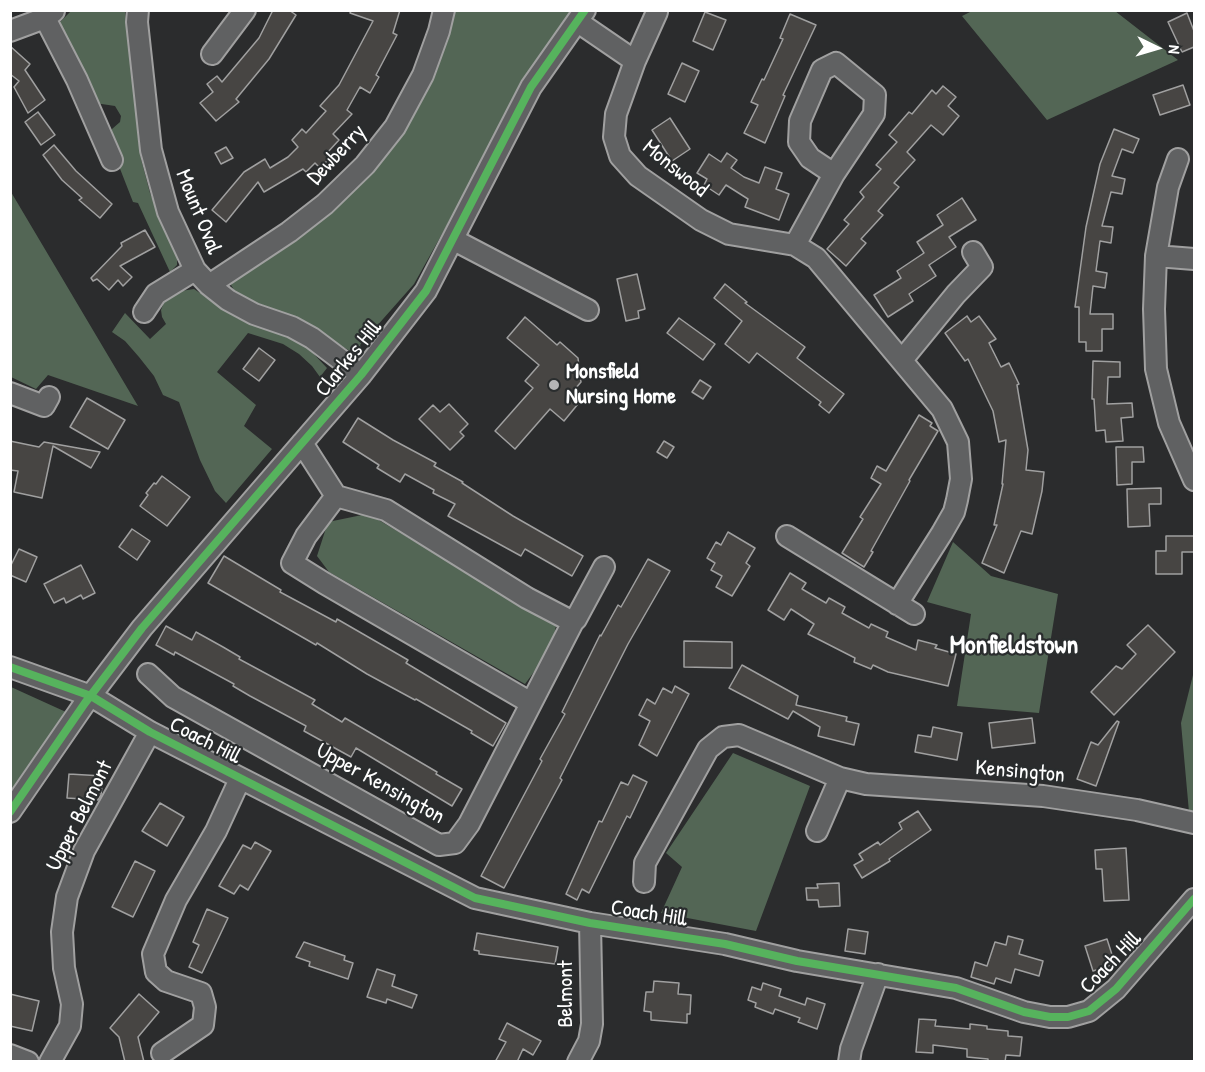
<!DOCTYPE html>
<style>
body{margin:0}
#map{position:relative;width:1205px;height:1072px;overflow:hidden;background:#2b2c2d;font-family:"Patrick Hand",sans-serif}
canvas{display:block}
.frame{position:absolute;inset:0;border:12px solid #fff;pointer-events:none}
.north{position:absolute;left:1127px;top:18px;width:60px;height:60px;-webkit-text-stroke:4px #2a2d2e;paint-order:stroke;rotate:95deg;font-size:16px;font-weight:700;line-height:24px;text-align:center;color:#fff}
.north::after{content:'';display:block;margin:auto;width:21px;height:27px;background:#fff;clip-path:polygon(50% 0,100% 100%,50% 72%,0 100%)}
</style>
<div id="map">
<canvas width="1205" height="1072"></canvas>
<div class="frame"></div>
<div class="north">N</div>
</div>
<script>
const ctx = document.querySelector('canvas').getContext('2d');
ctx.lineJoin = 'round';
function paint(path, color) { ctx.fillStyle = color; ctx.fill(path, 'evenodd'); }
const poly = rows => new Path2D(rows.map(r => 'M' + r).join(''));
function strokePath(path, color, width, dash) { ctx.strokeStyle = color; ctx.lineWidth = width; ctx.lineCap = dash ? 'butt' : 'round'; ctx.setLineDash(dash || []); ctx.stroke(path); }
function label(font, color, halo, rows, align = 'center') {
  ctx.font = font + ' "Patrick Hand",sans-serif'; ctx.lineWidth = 4.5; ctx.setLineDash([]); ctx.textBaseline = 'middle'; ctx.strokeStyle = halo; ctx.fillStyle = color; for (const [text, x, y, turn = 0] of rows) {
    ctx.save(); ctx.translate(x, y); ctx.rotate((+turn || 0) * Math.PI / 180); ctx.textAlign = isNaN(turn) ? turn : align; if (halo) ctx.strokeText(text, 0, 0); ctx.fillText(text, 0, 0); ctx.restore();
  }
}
paint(poly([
 [974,10,1115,11,1178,60,1047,120,962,16],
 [71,11,125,11,141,159,150,193,177,257,177,265,170,272,138,203,133,202,108,138,112,129,120,122,121,116,115,106,95,103,58,28,59,23],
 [451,11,573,11,530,77,414,284,360,345,363,350,355,354,298,320,239,298,231,285,234,278,299,238,342,203,391,150,410,119],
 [10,192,11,192,138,406,48,375,36,389,11,377],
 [194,289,237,318,265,329,292,337,309,349,327,368,320,377,312,366,299,354,283,344,248,333,217,372,256,405,244,426,272,449,226,503,215,491,200,460,179,402,163,395,154,376,139,357,125,341,112,332,125,313,150,339,166,324,162,317,161,310,165,300,181,291],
 [362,515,377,519,556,626,551,649,525,684,329,572,317,556,328,522],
 [953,542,991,576,1058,594,1039,713,957,706,971,614,927,602],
 [1194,671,1194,813,1189,812,1181,723],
 [11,687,66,712,11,799],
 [733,753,810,786,756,931,661,913,682,867,666,853]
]), '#536655');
const building = poly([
 [273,10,289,10,296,15,269,59,236,99,239,102,216,121,200,103,213,92,207,84,217,76,222,82,259,38,273,10],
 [351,10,400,10,393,33,397,35,376,75,379,77,370,93,360,87,347,110,352,114,333,134,339,140,327,153,331,157,320,168,315,163,306,172,303,169,264,192,258,182,226,222,212,210,244,172,265,159,270,168,288,157,298,147,292,140,302,129,306,133,326,111,320,106,339,85,373,21,350,13,351,10],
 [705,12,726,20,713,50,693,41,705,12],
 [1187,13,1194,31,1194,47,1182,52,1168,22,1187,13],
 [790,14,816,25,783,95,785,96,765,143,744,133,758,105,751,102,762,79,764,80,783,39,780,38,790,14],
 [10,46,30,64,25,70,45,100,28,113,14,87,19,81,10,74,10,46],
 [682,63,699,71,685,102,668,94,682,63],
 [1183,85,1190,105,1160,115,1153,95,1183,85],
 [943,86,956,97,948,106,959,116,943,135,931,125,907,152,915,160,894,183,899,187,878,211,883,215,861,239,866,243,846,266,827,249,849,224,844,220,864,197,860,192,881,169,876,165,897,142,889,135,909,112,912,114,932,90,936,94,943,86],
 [38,112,55,135,41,145,25,122,38,112],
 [670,118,690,149,672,161,652,130,670,118],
 [1114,129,1139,139,1133,153,1122,149,1112,176,1125,179,1122,194,1111,192,1102,226,1113,227,1111,243,1100,241,1096,271,1107,273,1105,288,1093,286,1090,314,1113,314,1113,329,1102,329,1102,351,1086,351,1086,342,1079,342,1079,307,1075,307,1086,227,1100,164,1114,129],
 [54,145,76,171,112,204,100,218,79,200,82,198,62,180,43,155,54,145],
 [226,147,233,158,221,164,215,153,226,147],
 [727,153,737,160,731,168,744,177,759,183,765,167,782,173,776,189,789,194,779,220,745,207,748,199,726,185,719,195,704,185,707,179,697,173,709,154,721,162,727,153],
 [962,198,976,220,949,237,956,247,929,265,936,276,909,294,913,301,888,317,874,295,901,278,897,271,924,253,917,242,943,225,937,215,962,198],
 [145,230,155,247,120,266,132,277,123,286,118,280,109,290,97,279,93,281,91,278,122,246,121,243,145,230],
 [637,274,645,309,638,311,639,318,626,321,617,279,637,274],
 [725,284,747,302,745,303,805,347,797,358,844,394,829,413,819,405,821,402,757,353,749,363,725,344,742,321,714,298,725,284],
 [967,316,971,322,979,316,996,339,989,343,1001,367,1009,363,1019,384,1017,385,1028,450,1026,470,1044,472,1042,491,1032,534,1021,531,1004,573,982,563,997,525,994,525,1003,484,1002,484,1006,440,999,442,993,411,968,359,965,361,945,333,967,316],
 [525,317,557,345,560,342,578,358,581,382,569,396,578,404,564,421,550,409,515,449,495,431,533,388,525,381,539,365,507,338,525,317],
 [679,318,715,344,703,360,667,333,679,318],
 [259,348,275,360,259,381,243,369,259,348],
 [1093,361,1120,362,1120,377,1108,377,1107,404,1132,403,1133,417,1121,418,1123,441,1106,442,1105,430,1096,431,1094,399,1092,399,1093,361],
 [700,380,711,387,703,399,692,392,700,380],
 [87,398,125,420,108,449,70,427,87,398],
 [449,404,468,424,460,432,464,436,450,450,419,419,433,405,440,412,449,404],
 [919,415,932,423,930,426,938,431,909,480,910,481,871,551,873,552,864,567,842,553,863,519,860,517,881,484,871,478,877,466,886,471,919,415],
 [358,418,393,440,436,463,434,466,463,482,462,483,513,516,583,556,572,576,525,549,521,556,448,516,455,504,433,493,434,490,405,474,400,482,377,468,379,465,343,442,358,418],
 [10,441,39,447,44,442,100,452,91,468,53,446,42,498,14,492,18,471,10,470,10,441],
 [664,441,674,447,667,458,657,452,664,441],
 [1116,447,1143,447,1144,462,1132,462,1132,484,1117,485,1116,447],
 [162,476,190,497,167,526,140,506,148,495,146,493,154,483,156,484,162,476],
 [1161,488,1161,504,1149,504,1150,526,1128,527,1127,489,1161,488],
 [132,529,150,541,137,560,119,547,132,529],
 [728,532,755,548,746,563,750,566,732,596,716,587,722,576,711,570,715,563,707,558,716,542,721,545,728,532],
 [1166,536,1194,536,1194,552,1182,552,1182,574,1156,574,1156,551,1166,551,1166,536],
 [19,549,37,557,26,582,10,575,10,567,19,549],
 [224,556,281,590,280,592,336,622,337,619,408,660,406,663,506,723,493,746,471,733,472,731,416,699,415,700,367,674,317,643,316,645,208,583,224,556],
 [648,559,670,571,628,644,560,778,562,780,504,888,481,876,542,761,540,759,565,714,562,712,600,635,601,636,618,605,621,607,648,559],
 [81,565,95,593,83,599,81,595,66,603,64,598,54,603,44,584,81,565],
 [790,573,806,583,802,589,826,603,829,598,845,607,842,613,869,628,871,624,888,632,886,637,916,650,918,640,937,645,935,648,956,654,948,686,888,672,873,665,871,669,854,662,855,658,808,634,814,624,791,609,784,620,768,610,790,573],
 [1148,625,1175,652,1114,715,1091,692,1116,666,1122,669,1136,654,1127,645,1148,625],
 [166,626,192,640,196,632,223,647,240,657,239,659,315,700,312,704,342,722,345,718,437,772,436,774,462,789,452,806,356,748,351,757,304,731,306,726,250,696,233,686,234,684,175,652,174,655,156,645,166,626],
 [684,641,732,642,732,668,684,667,684,641],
 [742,665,798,696,796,705,847,717,846,721,859,724,854,745,818,736,820,727,793,711,788,719,729,688,742,665],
 [675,686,689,694,657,756,639,745,650,721,639,715,647,699,655,704,663,688,672,693,675,686],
 [1032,718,1035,743,992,748,989,723,1032,718],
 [1117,721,1119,722,1096,786,1077,779,1091,742,1098,745,1117,721],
 [933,727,962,733,957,760,915,752,918,735,931,737,933,727],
 [69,774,103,776,101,795,98,800,67,798,69,774],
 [633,775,647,782,630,818,627,816,589,893,582,889,577,900,566,894,599,821,602,822,621,782,628,785,633,775],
 [160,803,184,817,167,846,142,831,160,803],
 [918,811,931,830,889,859,890,861,862,878,854,865,863,860,859,854,878,842,880,845,902,829,899,823,918,811],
 [255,842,271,851,248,890,240,885,234,894,219,886,243,845,251,849,255,842],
 [1126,848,1129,900,1104,901,1102,869,1096,869,1095,850,1126,848],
 [135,861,155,871,133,917,112,907,135,861],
 [839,883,840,906,819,907,818,900,807,900,806,888,818,888,817,884,839,883],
 [207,909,228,918,202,973,189,967,199,945,193,942,207,909],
 [848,929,868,932,865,954,845,951,848,929],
 [477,933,558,947,555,964,479,954,479,951,474,950,477,933],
 [1008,936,1023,940,1019,954,1043,961,1039,976,1015,969,1011,983,996,978,994,984,971,977,975,962,987,966,995,942,1006,945,1008,936],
 [1107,939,1115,964,1093,971,1085,946,1107,939],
 [304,942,345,956,344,960,353,963,348,979,309,966,310,962,296,957,304,942],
 [377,969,395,975,392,986,417,995,412,1008,387,999,386,1003,367,997,377,969],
 [654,981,679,983,678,994,691,995,690,1014,687,1014,687,1023,651,1020,651,1012,644,1011,646,992,653,992,654,981],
 [763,983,781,989,779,996,805,1005,807,998,825,1004,817,1029,798,1022,800,1018,775,1009,773,1014,755,1007,756,1003,748,1000,752,987,761,990,763,983],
 [10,994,39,1001,32,1031,10,1026,10,994],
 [139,994,159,1012,138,1037,144,1062,125,1062,119,1037,110,1028,139,994],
 [919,1019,936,1020,935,1026,970,1029,970,1024,987,1026,987,1029,1008,1031,1008,1036,1022,1037,1020,1056,1006,1055,1005,1062,988,1062,988,1059,967,1057,967,1049,933,1045,933,1053,916,1052,919,1019],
 [507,1023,541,1041,533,1055,523,1049,517,1062,495,1062,506,1042,499,1039,507,1023]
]);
paint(building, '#474543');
strokePath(building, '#a0a0a0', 1.5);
const minor = poly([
 [138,10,137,22,151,150,168,212,195,270,209,285,228,300,254,314,292,327,312,338,361,375],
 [45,18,77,80,112,160],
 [578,22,635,61,616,114,614,137,620,156,638,176,701,220,729,234,795,245,816,258,942,409,958,442,961,479,957,500,954,512,942,533,897,604],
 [10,31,45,18,54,11],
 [212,54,245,10],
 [635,61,657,12],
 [1178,159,1168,187,1156,256,1154,309,1156,369,1169,423,1194,480],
 [454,240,588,310],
 [795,245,834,174,874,114,875,95,836,63,822,70,800,121,799,142,810,158,834,174],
 [1156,256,1194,259],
 [209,285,289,232,325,204,365,165,395,127,423,75,439,31,444,10],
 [144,312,156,294,195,270],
 [902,360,956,294,982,267,973,252],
 [10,393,44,406,49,397],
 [302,443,336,496,386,510,527,598,573,622],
 [336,496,306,536,292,563,324,583,531,703],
 [787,536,914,614],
 [10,667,91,696,150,732,475,898,590,923,725,944,797,961,956,988,1024,1012,1050,1017,1068,1017,1089,1011,1116,989,1194,899],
 [148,674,173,697,439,845,455,843,469,824,573,622,576,619,604,567],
 [10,812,85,703,142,628,361,375,426,291,531,87,585,10],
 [817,831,840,778],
 [644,882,645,863,708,749,723,737,739,735,840,778,866,784,1043,796,1137,810,1194,823],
 [162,1053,203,1025,205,1007,201,993,166,981,156,972,153,954,176,900,216,831,240,779],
 [10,1055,28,1062],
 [50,1062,70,1026,72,1004,64,968,62,932,67,897,84,851,150,732],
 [578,1062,589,1041,592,1024,590,923],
 [849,1062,851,1049,878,974]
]);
strokePath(minor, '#a0a0a0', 24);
strokePath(minor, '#606162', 20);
strokePath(poly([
 [10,667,91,696,150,732,475,898,590,923,725,944,797,961,956,988,1024,1012,1050,1017,1068,1017,1089,1011,1116,989,1194,899],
 [10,812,85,703,142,628,361,375,426,291,531,87,585,10]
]), '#56b35d', 8);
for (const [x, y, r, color] of [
 [554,385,6,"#b5b5b6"]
]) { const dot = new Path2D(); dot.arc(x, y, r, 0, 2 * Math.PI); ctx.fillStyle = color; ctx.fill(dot); strokePath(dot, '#2a2d2e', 2); }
label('22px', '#fff', '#2a2d2e', [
 ["Dewberry",337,155,-47],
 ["Monswood",675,169,39],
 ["Mount Oval",198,212,68],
 ["Clarkes Hill",349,359,-51],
 ["Coach Hill",205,741,27],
 ["Kensington",1020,772,5],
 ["Upper Kensington",380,784,29],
 ["Upper Belmont",80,816,-63],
 ["Coach Hill",649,914,9],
 ["Coach Hill",1111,963,-46],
 ["Belmont",566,994,-90]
]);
label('bold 22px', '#fff', '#2a2d2e', [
 ["Monsfield",566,372],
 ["Nursing Home",566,397]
], 'left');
label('bold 26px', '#fff', '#2a2d2e', [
 ["Monfieldstown",1014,646]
]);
</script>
